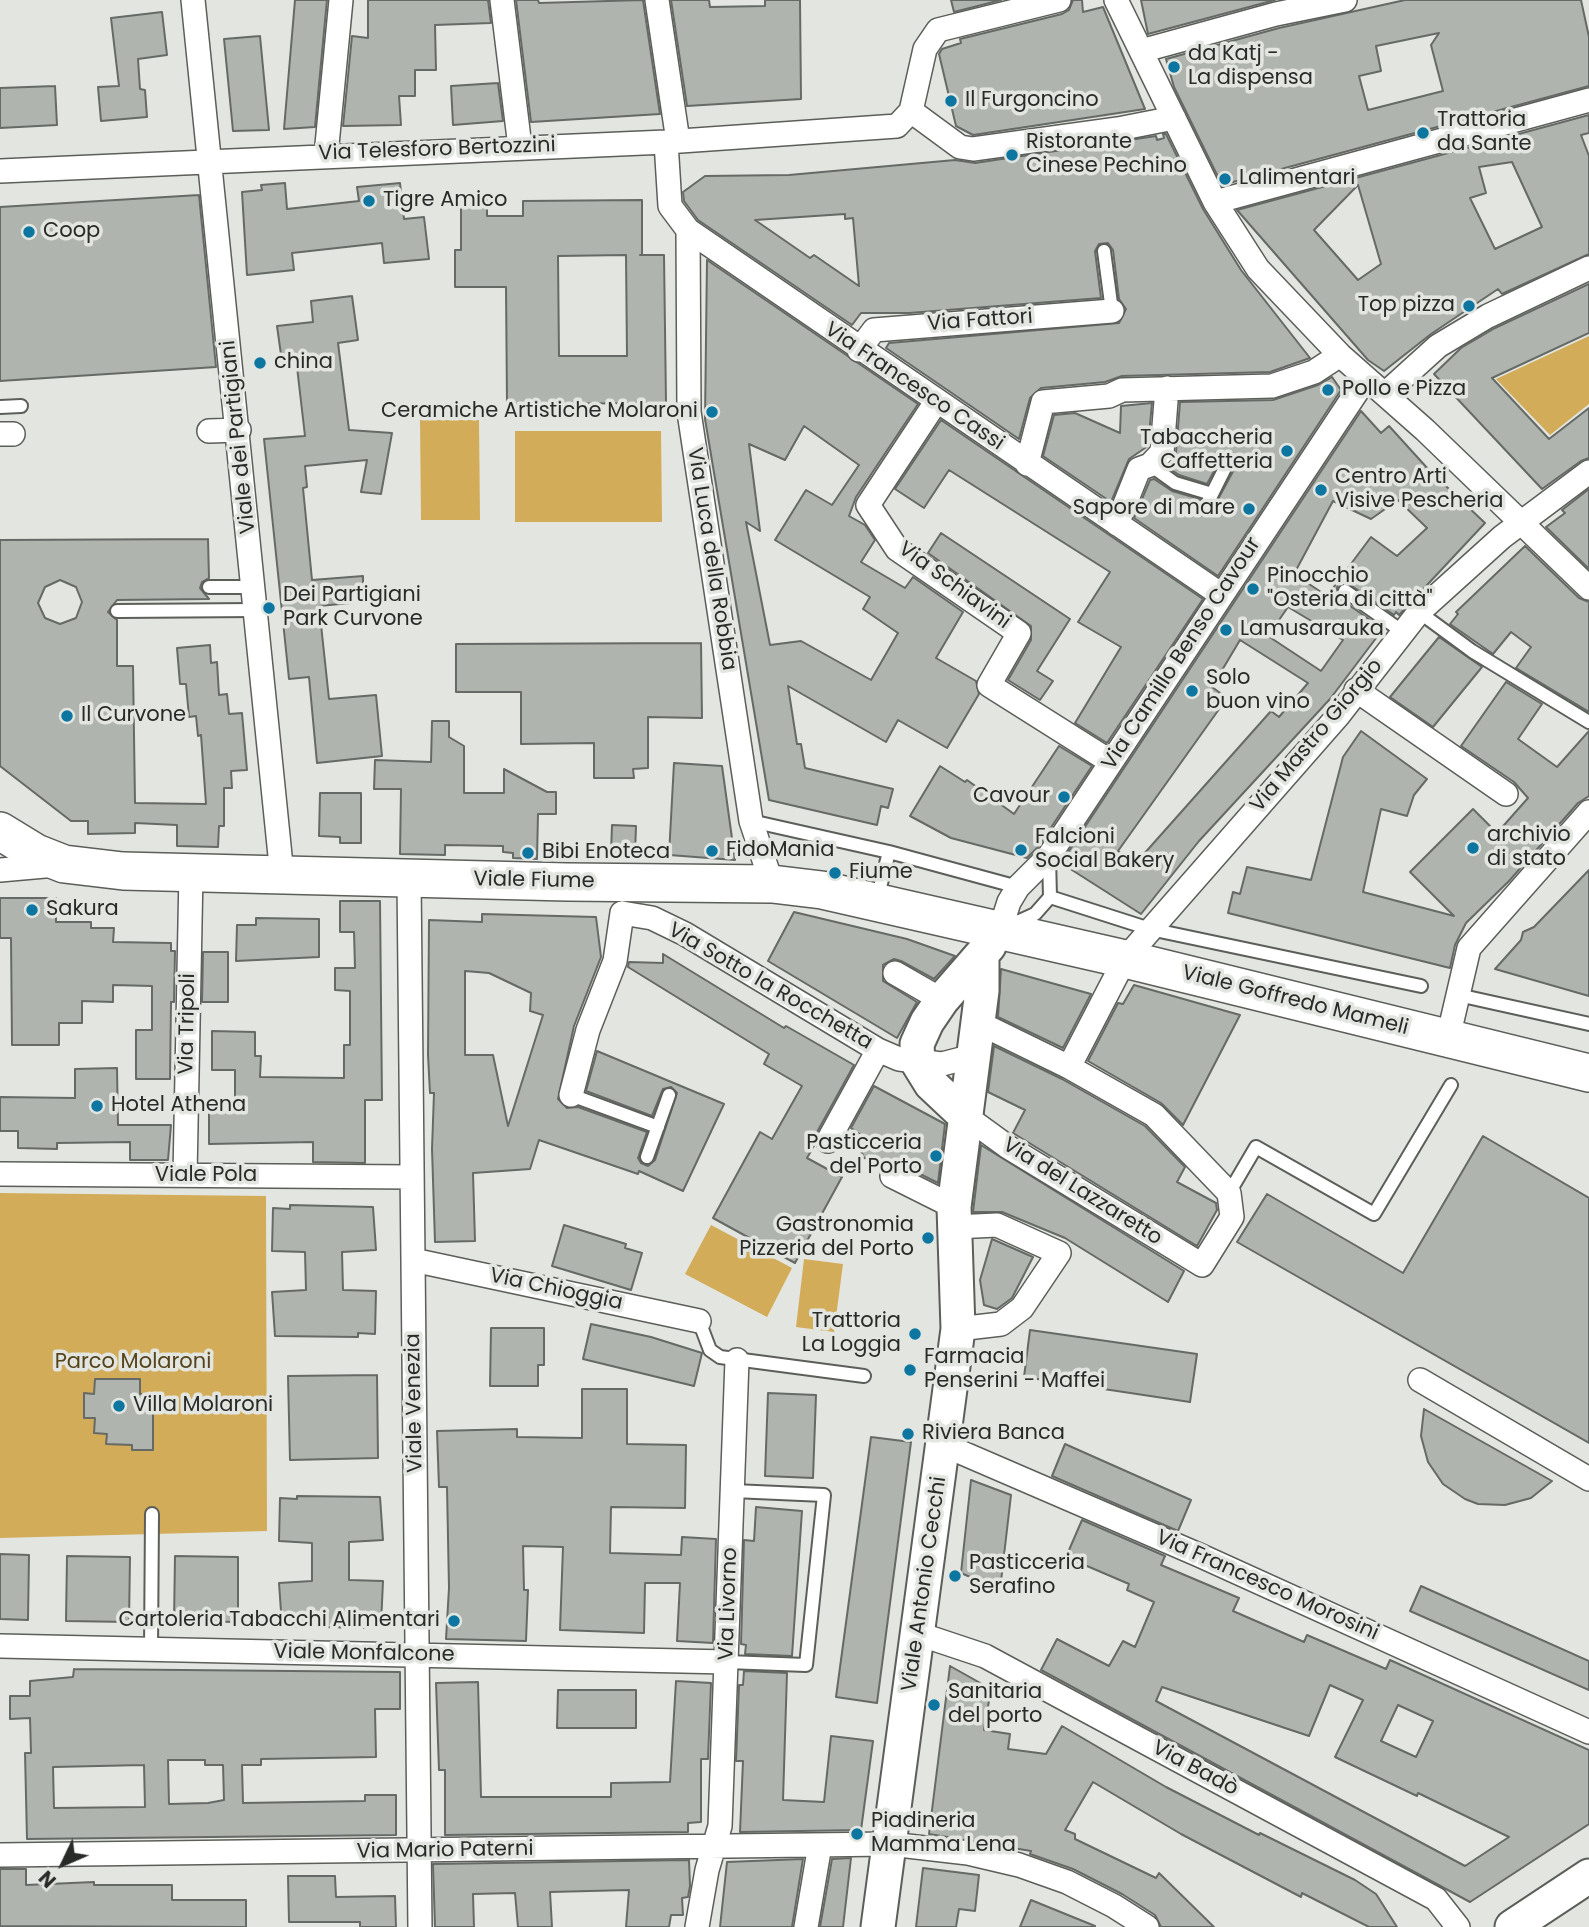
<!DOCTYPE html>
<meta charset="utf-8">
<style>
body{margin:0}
#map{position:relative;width:1589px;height:1927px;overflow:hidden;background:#e3e6e0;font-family:Poppins,sans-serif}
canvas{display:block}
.north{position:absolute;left:28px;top:1829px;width:70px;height:70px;-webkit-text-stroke:5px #e3e6e0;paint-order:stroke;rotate:226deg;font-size:19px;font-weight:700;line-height:28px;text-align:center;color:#292b28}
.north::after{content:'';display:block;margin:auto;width:24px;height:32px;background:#292b28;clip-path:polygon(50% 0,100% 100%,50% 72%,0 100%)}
</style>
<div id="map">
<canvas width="1589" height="1927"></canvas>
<div class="north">N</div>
</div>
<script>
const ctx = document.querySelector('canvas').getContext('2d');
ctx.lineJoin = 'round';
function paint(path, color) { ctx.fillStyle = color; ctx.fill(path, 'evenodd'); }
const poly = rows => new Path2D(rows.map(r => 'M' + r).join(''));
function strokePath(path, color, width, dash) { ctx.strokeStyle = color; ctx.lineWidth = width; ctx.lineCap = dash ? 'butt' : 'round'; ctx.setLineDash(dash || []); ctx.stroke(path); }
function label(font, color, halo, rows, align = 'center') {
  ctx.font = font + ' Poppins,sans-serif'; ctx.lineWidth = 7; ctx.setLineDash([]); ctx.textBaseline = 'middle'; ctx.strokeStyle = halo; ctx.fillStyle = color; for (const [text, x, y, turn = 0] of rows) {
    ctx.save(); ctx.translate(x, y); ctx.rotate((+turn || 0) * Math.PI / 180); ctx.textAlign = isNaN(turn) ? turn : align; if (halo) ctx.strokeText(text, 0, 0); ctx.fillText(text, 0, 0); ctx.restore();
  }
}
paint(poly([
 [1589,336,1589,404,1550,435,1496,379],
 [420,420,479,420,480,520,421,520],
 [515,431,661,431,662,522,515,522],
 [0,1193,266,1196,267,1531,0,1538],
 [711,1225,792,1268,767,1317,685,1274],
 [804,1259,843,1264,834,1332,796,1327]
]), '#d2ac59');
const building = poly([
 [295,0,327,0,315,127,284,129,295,0],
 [368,0,488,0,491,23,435,25,436,70,415,70,415,96,399,96,401,125,343,126,352,36,368,38,368,0],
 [516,0,538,0,539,3,643,0,660,114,531,122,516,0],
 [671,0,709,0,710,7,765,6,765,0,800,0,801,99,687,106,671,0],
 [951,0,1001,0,954,12,951,0],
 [1073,0,1082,0,1083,12,1103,7,1145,109,973,135,956,126,939,54,942,49,961,43,960,39,1062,14,1069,10,1073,0],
 [1141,0,1275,0,1148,34,1141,0],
 [1405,0,1581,0,1589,37,1589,86,1222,185,1174,87,1166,59,1279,28,1405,0],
 [1439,33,1431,45,1443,91,1368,110,1359,76,1381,71,1376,46,1439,33],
 [162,12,167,55,138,59,140,89,145,90,147,117,101,121,98,87,119,86,111,18,162,12],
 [260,36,269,130,233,131,224,39,260,36],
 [498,83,503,121,453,125,451,86,498,83],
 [55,86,57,125,0,128,0,88,55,86],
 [1589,115,1589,133,1581,135,1589,156,1589,254,1502,294,1498,289,1431,334,1384,371,1368,360,1237,210,1589,115],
 [1512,162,1542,227,1495,249,1470,198,1486,193,1479,167,1512,162],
 [1358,185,1381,264,1358,280,1314,230,1358,185],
 [1163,134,1166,134,1203,209,1241,270,1310,358,1270,372,1122,376,1105,382,1041,388,1030,398,1019,439,886,348,889,343,1119,323,1126,309,1119,299,1113,250,1108,243,1099,244,1095,251,1101,298,909,313,861,313,852,325,698,220,684,201,683,192,705,176,789,175,955,160,975,163,1156,136,1157,140,1164,138,1163,134],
 [845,214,845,219,853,218,859,286,814,255,810,258,755,220,845,214],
 [285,183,287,209,359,201,357,187,400,183,404,219,424,217,429,259,384,263,382,243,292,253,294,270,247,275,242,192,262,190,261,185,285,183],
 [461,193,487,193,487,216,523,216,523,201,642,200,642,255,640,255,664,255,666,403,507,404,506,287,455,287,455,250,461,250,461,193],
 [626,255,627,356,559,356,558,256,626,255],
 [199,195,216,367,0,381,0,207,199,195],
 [707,260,918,404,856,497,849,516,865,525,875,540,861,562,905,588,913,577,963,612,936,658,976,681,979,694,947,748,898,720,886,742,788,686,797,744,801,744,805,768,893,789,888,808,881,806,877,825,769,800,705,419,707,260],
 [804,426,859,465,832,505,806,490,775,540,870,597,863,609,898,633,871,680,801,641,770,645,746,522,760,531,749,444,785,460,804,426],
 [1589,284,1589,333,1492,378,1549,439,1589,408,1589,458,1581,461,1542,489,1434,374,1461,348,1495,328,1589,284],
 [352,296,358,340,338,343,349,430,392,433,381,494,361,492,367,460,305,466,307,487,303,488,312,580,363,576,363,593,351,593,351,603,319,606,329,699,376,695,382,756,317,763,309,677,289,679,264,439,305,436,297,367,283,369,277,326,313,322,311,301,352,296],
 [1332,377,1341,390,1218,576,1134,518,1150,480,1154,479,1172,491,1200,499,1197,512,1202,516,1209,516,1237,464,1233,453,1224,453,1207,484,1179,475,1167,467,1176,453,1180,402,1273,400,1318,385,1332,377],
 [1152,403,1148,446,1129,459,1111,502,1043,456,1054,415,1075,413,1120,433,1121,406,1152,403],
 [1361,411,1381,433,1389,426,1429,470,1485,523,1399,615,1396,612,1394,615,1349,584,1338,585,1336,591,1339,598,1383,629,1330,699,1199,841,1141,914,1061,863,1361,411],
 [1398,500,1427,528,1397,556,1371,537,1327,596,1294,574,1333,501,1371,519,1398,500],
 [1288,607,1343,640,1321,671,1268,636,1288,607],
 [1240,640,1308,683,1279,717,1271,711,1135,864,1118,851,1227,698,1212,687,1240,640],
 [941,420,1203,599,1107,743,1075,723,1121,647,1078,622,1110,572,949,470,924,508,895,489,941,420],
 [1589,489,1589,569,1546,527,1565,513,1562,510,1589,489],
 [941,533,1070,619,1037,671,1053,681,1040,700,1008,680,1031,640,1031,626,928,553,941,533],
 [208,539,209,578,202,582,200,588,209,599,117,600,108,612,117,620,117,666,133,666,135,803,206,804,201,735,198,736,196,716,189,717,186,684,180,684,177,648,210,645,211,663,217,662,219,695,227,694,229,714,242,713,247,770,231,771,232,788,224,788,224,826,219,826,218,847,177,846,177,825,135,823,135,833,88,834,88,821,71,821,0,766,0,540,208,539],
 [60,580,76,587,82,602,76,618,60,624,45,618,38,603,45,587,60,580],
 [1525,546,1579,598,1589,602,1589,712,1516,668,1531,647,1511,632,1493,654,1450,624,1458,614,1456,612,1525,546],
 [1439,637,1482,667,1433,727,1390,697,1439,637],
 [701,643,702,718,648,717,648,768,633,769,634,778,594,778,594,743,521,744,521,692,456,692,456,644,701,643],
 [1506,682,1542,704,1518,739,1557,767,1589,731,1589,796,1578,803,1509,881,1466,923,1455,945,1450,968,1228,913,1233,892,1240,894,1247,867,1311,880,1343,757,1361,731,1427,779,1414,795,1407,816,1381,809,1363,892,1454,916,1410,872,1473,809,1497,833,1528,798,1514,782,1461,746,1506,682],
 [432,721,449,721,449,737,464,746,464,793,504,793,504,769,547,792,556,792,556,814,538,814,537,859,513,858,513,853,503,852,503,846,445,845,445,855,400,854,401,789,374,789,375,760,431,762,432,721],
 [1059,746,1092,766,1038,847,1027,858,951,838,910,816,940,766,965,782,967,780,1014,814,1059,746],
 [674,763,722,766,735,860,669,855,674,763],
 [320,793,361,793,361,843,340,843,340,837,319,836,320,793],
 [612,825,636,826,635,854,611,853,612,825],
 [1589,870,1589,996,1495,969,1521,940,1523,932,1534,927,1589,870],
 [0,898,56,898,56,922,91,922,91,928,114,928,113,942,171,943,171,951,175,951,174,1002,171,1002,170,1079,136,1079,136,1030,152,1030,152,986,113,985,113,1002,82,1001,82,1023,59,1023,59,1045,12,1045,11,938,0,938,0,898],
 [340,901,380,901,382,1100,365,1100,365,1163,313,1162,313,1142,209,1144,209,1112,221,1112,221,1107,235,1107,235,1070,212,1070,212,1031,255,1032,255,1056,261,1056,260,1077,344,1078,344,1045,350,1045,350,991,335,990,335,968,355,968,354,932,340,932,340,901],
 [794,912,907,939,955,956,934,979,901,961,894,959,883,965,883,981,917,1002,897,1038,768,961,794,912],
 [482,914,596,917,601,957,574,1026,558,1099,567,1108,578,1107,647,1132,638,1158,641,1163,648,1166,655,1160,677,1093,671,1087,663,1089,652,1116,586,1091,597,1051,724,1104,683,1191,639,1171,638,1174,539,1140,530,1169,473,1173,475,1241,435,1242,432,1149,434,1093,430,1093,428,1055,429,920,482,922,482,914],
 [465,971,489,973,531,993,530,1011,543,1015,508,1126,493,1055,465,1055,465,971],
 [256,918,319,919,319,957,236,961,237,925,256,925,256,918],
 [203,952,228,952,228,1002,202,1002,203,952],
 [663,954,784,1028,786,1026,854,1065,816,1134,815,1144,807,1158,842,1177,795,1263,713,1218,760,1132,772,1139,802,1086,764,1064,769,1054,628,967,629,962,663,963,663,954],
 [1001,969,1091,994,1063,1048,998,1017,1001,969],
 [1134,985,1240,1015,1183,1125,1161,1103,1088,1061,1118,1003,1123,1004,1134,985],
 [994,1046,1062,1079,1145,1126,1185,1167,1177,1182,1216,1203,1217,1210,1197,1246,1013,1133,1025,1110,988,1092,994,1046],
 [117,1068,118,1125,171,1125,168,1160,130,1160,130,1142,57,1143,57,1149,18,1148,18,1131,0,1131,0,1097,75,1098,75,1069,117,1068],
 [874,1086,945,1124,938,1183,898,1163,864,1158,859,1146,861,1135,851,1128,874,1086],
 [1483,1136,1589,1198,1589,1443,1237,1242,1267,1194,1403,1273,1483,1136],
 [981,1145,1184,1271,1168,1302,1065,1238,1002,1212,973,1212,981,1145],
 [290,1205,373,1207,376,1250,342,1252,343,1290,376,1291,375,1334,358,1333,358,1337,275,1336,272,1292,306,1290,305,1252,272,1251,273,1208,290,1209,290,1205],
 [564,1225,626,1244,625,1248,642,1253,631,1290,552,1266,564,1225],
 [992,1239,1033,1257,1012,1298,997,1309,984,1305,980,1280,992,1239],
 [591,1324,651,1337,702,1353,694,1386,583,1359,591,1324],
 [491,1328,544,1328,544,1365,538,1365,538,1386,490,1386,491,1328],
 [1030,1330,1197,1354,1190,1402,1024,1377,1030,1330],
 [377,1375,378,1458,290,1460,288,1376,377,1375],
 [95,1379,140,1379,140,1394,153,1394,153,1450,132,1450,132,1445,106,1444,107,1434,94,1433,95,1418,84,1418,84,1393,94,1394,95,1379],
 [582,1389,627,1389,627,1444,686,1445,685,1508,611,1507,610,1553,681,1555,682,1537,716,1539,713,1643,677,1641,680,1583,645,1583,644,1633,560,1630,563,1547,523,1546,524,1590,528,1590,526,1641,446,1639,449,1588,447,1487,439,1487,437,1431,517,1429,517,1437,582,1438,582,1389],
 [768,1393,816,1395,813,1478,765,1476,768,1393],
 [1424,1409,1552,1481,1531,1498,1505,1505,1478,1504,1465,1499,1443,1484,1428,1462,1421,1436,1424,1409],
 [871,1437,911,1442,877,1703,836,1697,871,1437],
 [1065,1444,1191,1500,1178,1531,1052,1476,1065,1444],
 [971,1480,1011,1495,1000,1590,961,1573,971,1480],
 [297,1496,380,1497,383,1540,349,1542,349,1580,383,1581,381,1625,365,1624,365,1628,282,1626,279,1583,312,1581,312,1543,279,1541,280,1498,297,1499,297,1496],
 [756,1507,802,1511,792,1656,745,1654,746,1645,741,1644,744,1540,754,1541,756,1507],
 [1082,1520,1165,1556,1161,1565,1239,1598,1233,1611,1304,1642,1307,1635,1386,1669,1390,1660,1589,1750,1589,1824,1470,1902,1041,1670,1057,1639,1109,1666,1123,1641,1135,1647,1154,1602,1127,1590,1129,1584,1066,1557,1082,1520],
 [1330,1685,1363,1700,1335,1757,1417,1796,1418,1793,1509,1837,1465,1866,1156,1701,1162,1687,1309,1736,1330,1685],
 [1398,1705,1433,1721,1416,1757,1381,1741,1398,1705],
 [0,1554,29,1555,28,1620,0,1619,0,1554],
 [67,1556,130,1557,129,1622,66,1621,67,1556],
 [175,1556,238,1557,238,1622,174,1621,175,1556],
 [1421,1586,1589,1661,1589,1690,1410,1611,1421,1586],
 [950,1666,991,1689,984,1730,1010,1734,1008,1749,1046,1754,1062,1726,1166,1787,1259,1835,1260,1833,1355,1880,1376,1894,1397,1927,1369,1927,1302,1893,1301,1897,1181,1834,1093,1782,1065,1830,1075,1834,1075,1839,1156,1878,1159,1873,1214,1927,1161,1927,1155,1915,1122,1894,1073,1869,1030,1854,1031,1851,929,1834,950,1666],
 [74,1669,400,1672,400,1709,375,1709,376,1757,261,1759,261,1765,242,1765,243,1803,365,1801,365,1795,396,1795,396,1835,27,1839,25,1753,31,1753,30,1718,10,1719,10,1696,30,1696,30,1681,73,1677,74,1669],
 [168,1760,205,1760,205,1765,223,1765,224,1800,208,1803,169,1804,168,1760],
 [144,1765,145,1807,54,1808,53,1767,144,1765],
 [744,1671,787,1673,783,1800,824,1802,831,1736,873,1741,861,1830,740,1832,743,1761,736,1761,739,1685,743,1685,744,1671],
 [676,1681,711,1683,708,1759,701,1759,701,1822,688,1823,688,1832,445,1835,445,1770,439,1770,436,1683,478,1682,481,1797,611,1797,611,1783,670,1782,676,1681],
 [558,1690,636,1690,636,1728,557,1728,558,1690],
 [851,1858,843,1927,820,1927,832,1859,851,1858],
 [803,1859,792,1927,720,1927,727,1862,803,1859],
 [689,1860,690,1886,688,1897,682,1898,683,1915,671,1915,669,1927,626,1927,629,1890,550,1892,552,1927,518,1927,515,1893,473,1894,474,1927,435,1927,433,1864,689,1860],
 [923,1868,979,1875,975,1911,959,1909,956,1927,916,1927,923,1868],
 [0,1869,26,1869,26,1885,94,1882,94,1885,172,1885,172,1900,246,1900,246,1927,0,1926,0,1869],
 [288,1876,335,1876,336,1897,395,1896,396,1927,360,1927,360,1922,289,1922,288,1876],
 [1031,1900,1095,1926,1095,1927,1020,1927,1031,1900]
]);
paint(building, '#afb4af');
strokePath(building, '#666a66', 2);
const lane = poly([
 [1104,251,1112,311],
 [0,407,21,406],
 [1150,465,1175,483,1212,494],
 [1205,508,1229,460],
 [209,587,254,587],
 [1345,591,1403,632],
 [117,611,256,610],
 [1419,612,1472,651,1589,722],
 [751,821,889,852,1018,887],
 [1050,897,1150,929,1421,986],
 [877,899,889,852],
 [1013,924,1035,914,1050,897,1049,857],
 [1458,995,1589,1024],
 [571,1095,658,1127],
 [647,1157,669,1095],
 [1229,1193,1256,1147,1374,1214,1451,1085],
 [699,1321,710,1350,720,1357,864,1376],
 [151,1650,152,1514],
 [727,1662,806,1665,824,1495,733,1491]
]);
const street = poly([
 [193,0,282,875],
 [502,0,520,147],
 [657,0,678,141],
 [1116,0,1215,202,1258,269,1340,355,1425,430,1589,588],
 [1141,51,1276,14,1345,0],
 [911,111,960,147,973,149,1118,129,1174,118],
 [666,142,670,206,688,230,1220,594],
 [326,155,341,0],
 [0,171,666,142,897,126,911,111,925,49,938,30,1059,0],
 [1215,202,1589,100],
 [688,230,689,412,751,821,772,884],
 [859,350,874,330,1112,311],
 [1385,394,1438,346,1488,316,1589,268],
 [936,402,868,505,897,549,1019,633,989,685,1111,762],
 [209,431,239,430],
 [0,434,13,434],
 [1027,464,1043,402,1109,396,1122,390,1272,386,1314,372,1340,355],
 [1117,524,1139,469,1150,465,1162,452,1167,388],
 [1356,690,1506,794],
 [0,870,56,865],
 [409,879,420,1927],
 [622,913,652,918,685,934,878,1050,899,1059,942,1064,973,1056],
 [1000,930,1009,902,1018,887,1049,856,1366,378],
 [895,973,942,1000],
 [1448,1038,1469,948,1589,812],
 [1069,1067,1125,959,1338,716,1419,612,1502,537,1589,472],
 [571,1095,588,1030,615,961,622,913],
 [964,1115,1008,1147,1202,1265,1232,1217,1229,1193,1154,1115,1069,1067,977,1022],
 [828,1141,878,1050],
 [0,1174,412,1177],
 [185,1175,191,873],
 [892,1176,954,1207],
 [954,1227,997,1225,1059,1253,1022,1308,1001,1324,958,1329],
 [413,1260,699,1321],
 [1420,1380,1589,1479],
 [944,1445,1199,1555,1589,1732],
 [919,1634,985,1656,1436,1899,1458,1927],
 [0,1646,727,1662],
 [0,1855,890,1844,968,1853,1019,1865,1067,1882,1114,1906,1147,1927],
 [697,1927,707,1870,720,1826,737,1360],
 [806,1927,820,1845]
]);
const secondary = poly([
 [964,1115,931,1084,918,1063,917,1044,927,1022,942,1000,989,946],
 [878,1927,958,1329,954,1207,982,991,982,955],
 [1512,1927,1589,1876]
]);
const primary = poly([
 [0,831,36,853,64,864,123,871,567,882,772,884,822,890,1125,959,1589,1073]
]);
strokePath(lane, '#5c5e59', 16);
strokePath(street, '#5c5e59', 26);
strokePath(secondary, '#5c5e59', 37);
strokePath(primary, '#5c5e59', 40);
strokePath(lane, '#fff', 12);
strokePath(street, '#fff', 23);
strokePath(secondary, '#fff', 33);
strokePath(primary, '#fff', 37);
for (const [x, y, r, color] of [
 [1174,67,7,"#0c76a1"],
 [951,101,7,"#0c76a1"],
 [1423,133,7,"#0c76a1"],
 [1012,155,7,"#0c76a1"],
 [1225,179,7,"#0c76a1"],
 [369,201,7,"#0c76a1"],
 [29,232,7,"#0c76a1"],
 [1469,306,7,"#0c76a1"],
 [260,363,7,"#0c76a1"],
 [1328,390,7,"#0c76a1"],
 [712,412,7,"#0c76a1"],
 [1287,451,7,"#0c76a1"],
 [1321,490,7,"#0c76a1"],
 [1249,509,7,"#0c76a1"],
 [1253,589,7,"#0c76a1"],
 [269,608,7,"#0c76a1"],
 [1226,630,7,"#0c76a1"],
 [1192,691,7,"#0c76a1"],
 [67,716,7,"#0c76a1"],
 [1064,797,7,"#0c76a1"],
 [1473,848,7,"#0c76a1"],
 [1021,850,7,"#0c76a1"],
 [712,851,7,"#0c76a1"],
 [528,853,7,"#0c76a1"],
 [835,873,7,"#0c76a1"],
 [32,910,7,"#0c76a1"],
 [97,1106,7,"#0c76a1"],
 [936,1156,7,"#0c76a1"],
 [928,1238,7,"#0c76a1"],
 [915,1334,7,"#0c76a1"],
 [910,1370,7,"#0c76a1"],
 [119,1406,7,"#0c76a1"],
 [908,1434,7,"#0c76a1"],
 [955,1576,7,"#0c76a1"],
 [454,1621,7,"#0c76a1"],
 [934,1705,7,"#0c76a1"],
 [857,1834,7,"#0c76a1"]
]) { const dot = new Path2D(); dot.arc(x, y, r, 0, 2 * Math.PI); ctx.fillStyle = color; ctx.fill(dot); strokePath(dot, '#e3e6e0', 2.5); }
label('21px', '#292b28', '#e3e6e0', [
 ["da Katj -",1188,55],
 ["La dispensa",1188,79],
 ["Il Furgoncino",965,101],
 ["Trattoria",1437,121],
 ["da Sante",1437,145],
 ["Ristorante",1026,143],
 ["Cinese Pechino",1026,167],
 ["Lalimentari",1239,179],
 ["Tigre Amico",383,201],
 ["Coop",43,232],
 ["Top pizza",1455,306,"right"],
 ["china",274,363],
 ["Pollo e Pizza",1342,390],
 ["Ceramiche Artistiche Molaroni",698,412,"right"],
 ["Tabaccheria",1273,439,"right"],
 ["Caffetteria",1273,463,"right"],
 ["Centro Arti",1335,478],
 ["Visive Pescheria",1335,502],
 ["Sapore di mare",1235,509,"right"],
 ["Pinocchio",1267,577],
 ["\"Osteria di città\"",1267,601],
 ["Dei Partigiani",283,596],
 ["Park Curvone",283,620],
 ["Lamusarauka",1240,630],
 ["Solo",1206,679],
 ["buon vino",1206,703],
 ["Il Curvone",81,716],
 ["Cavour",1050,797,"right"],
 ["archivio",1487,836],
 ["di stato",1487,860],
 ["Falcioni",1035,838],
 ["Social Bakery",1035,862],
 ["FidoMania",726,851],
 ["Bibi Enoteca",542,853],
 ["Fiume",849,873],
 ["Sakura",46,910],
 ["Hotel Athena",111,1106],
 ["Pasticceria",922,1144,"right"],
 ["del Porto",922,1168,"right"],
 ["Gastronomia",914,1226,"right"],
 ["Pizzeria del Porto",914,1250,"right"],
 ["Trattoria",901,1322,"right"],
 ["La Loggia",901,1346,"right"],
 ["Farmacia",924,1358],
 ["Penserini - Maffei",924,1382],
 ["Villa Molaroni",133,1406],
 ["Riviera Banca",922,1434],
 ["Pasticceria",969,1564],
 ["Serafino",969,1588],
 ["Cartoleria Tabacchi Alimentari",440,1621,"right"],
 ["Sanitaria",948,1693],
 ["del porto",948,1717],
 ["Piadineria",871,1822],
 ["Mamma Lena",871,1846]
], 'left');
label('21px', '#292b28', '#e3e6e0', [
 ["Via Telesforo Bertozzini",437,150,-2],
 ["Via Fattori",980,321,-4],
 ["Via Francesco Cassi",914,387,34],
 ["Viale dei Partigiani",239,437,-96],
 ["Via Luca della Robbia",711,559,81],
 ["Via Schiavini",954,586,36],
 ["Via Camillo Benso Cavour",1182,654,-57],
 ["Via Mastro Giorgio",1317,736,-50],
 ["Viale Fiume",534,881,1],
 ["Via Sotto la Rocchetta",770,987,30],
 ["Viale Goffredo Mameli",1295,1001,14],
 ["Via Tripoli",188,1024,-89],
 ["Viale Pola",206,1176],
 ["Via del Lazzaretto",1082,1192,32],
 ["Via Chioggia",556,1290,12],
 ["Viale Venezia",415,1403,-91],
 ["Viale Antonio Cecchi",925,1584,-82],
 ["Via Francesco Morosini",1267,1586,24],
 ["Via Livorno",729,1604,-88],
 ["Viale Monfalcone",364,1654,1],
 ["Via Badò",1195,1769,28],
 ["Via Mario Paterni",445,1851,-1]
]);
label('21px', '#56441c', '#e3e6e0', [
 ["Parco Molaroni",133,1363]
]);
</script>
